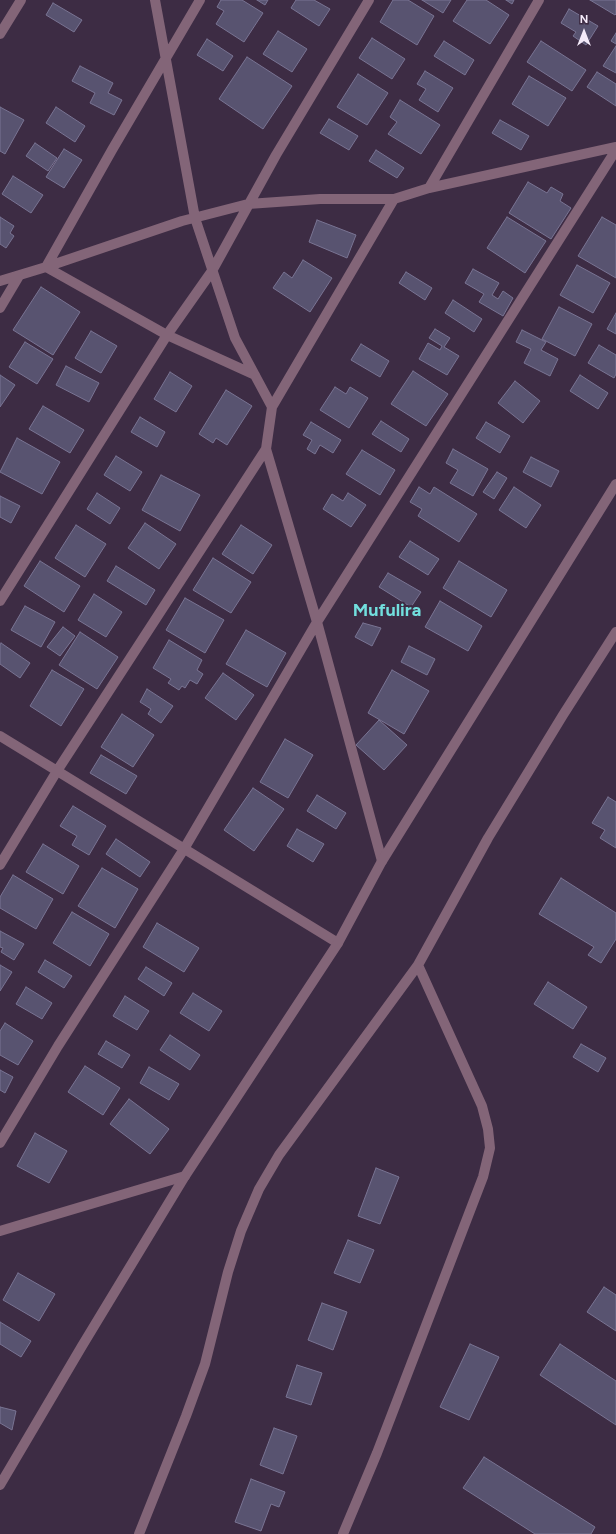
<!DOCTYPE html>
<style>
body{margin:0}
#map{position:relative;width:616px;height:1534px;overflow:hidden;background:#3d2c44;font-family:Figtree,sans-serif}
canvas{display:block}
.north{position:absolute;left:564px;top:12px;width:40px;height:40px;-webkit-text-stroke:3px #3d2c44;paint-order:stroke;rotate:0deg;font-size:11px;font-weight:700;line-height:16px;text-align:center;color:#f4eaf9}
.north::after{content:'';display:block;margin:auto;width:14px;height:18px;background:#f4eaf9;clip-path:polygon(50% 0,100% 100%,50% 72%,0 100%)}
</style>
<div id="map">
<canvas width="616" height="1534"></canvas>
<div class="north">N</div>
</div>
<script>
const ctx = document.querySelector('canvas').getContext('2d');
ctx.lineJoin = 'round';
function paint(path, color) { ctx.fillStyle = color; ctx.fill(path, 'evenodd'); }
const poly = rows => new Path2D(rows.map(r => 'M' + r).join(''));
function strokePath(path, color, width, dash) { ctx.strokeStyle = color; ctx.lineWidth = width; ctx.lineCap = dash ? 'butt' : 'round'; ctx.setLineDash(dash || []); ctx.stroke(path); }
function label(font, color, halo, rows, align = 'center') {
  ctx.font = font + ' Figtree,sans-serif'; ctx.lineWidth = 4; ctx.setLineDash([]); ctx.textBaseline = 'middle'; ctx.strokeStyle = halo; ctx.fillStyle = color; for (const [text, x, y, turn = 0] of rows) {
    ctx.save(); ctx.translate(x, y); ctx.rotate((+turn || 0) * Math.PI / 180); ctx.textAlign = isNaN(turn) ? turn : align; if (halo) ctx.strokeText(text, 0, 0); ctx.fillText(text, 0, 0); ctx.restore();
  }
}
const building = poly([
 [221,0,242,0,263,13,244,42,216,24,224,11,217,7,221,0],
 [257,0,268,0,265,5,257,0],
 [296,0,314,0,330,9,319,26,291,8,296,0],
 [393,0,408,0,434,16,417,45,380,22,393,0],
 [422,0,451,0,443,13,422,0],
 [467,0,486,0,509,15,490,44,453,21,467,0],
 [506,0,514,0,512,4,506,0],
 [590,0,616,0,616,14,615,15,590,0],
 [53,3,82,20,74,32,46,15,53,3],
 [569,9,598,26,586,45,573,36,576,32,561,23,569,9],
 [278,31,307,49,292,72,263,54,278,31],
 [616,33,616,44,611,41,616,33],
 [372,38,405,59,392,79,359,58,372,38],
 [207,39,233,56,223,71,197,55,207,39],
 [444,41,474,60,465,75,434,56,444,41],
 [541,41,586,70,572,91,527,62,541,41],
 [616,46,616,73,603,66,616,46],
 [247,57,292,86,263,129,219,99,247,57],
 [80,66,113,83,108,93,122,100,114,115,90,103,95,93,72,81,80,66],
 [425,71,453,88,438,112,419,100,426,89,417,84,425,71],
 [597,72,616,84,616,106,587,87,597,72],
 [358,74,388,93,367,125,337,107,358,74],
 [529,76,566,98,548,126,512,104,529,76],
 [400,100,440,125,421,154,388,134,397,122,390,117,400,100],
 [0,107,24,120,5,154,0,151,0,107],
 [56,107,85,126,75,142,46,123,56,107],
 [329,119,358,136,349,150,320,133,329,119],
 [500,120,529,136,521,150,492,133,500,120],
 [35,143,57,158,48,171,26,156,35,143],
 [64,149,82,160,64,188,46,177,64,149],
 [376,150,404,168,397,178,369,161,376,150],
 [13,176,43,195,31,213,2,194,13,176],
 [528,182,547,193,551,187,563,194,560,201,571,208,551,239,509,213,528,182],
 [0,217,14,226,10,233,14,236,6,248,0,244,0,217],
 [507,217,546,241,525,273,487,248,507,217],
 [602,217,616,225,616,278,578,256,602,217],
 [317,220,356,235,347,258,309,242,317,220],
 [303,260,332,278,310,312,273,288,284,272,292,278,303,260],
 [577,265,610,283,593,313,560,295,577,265],
 [473,269,499,283,492,295,498,299,503,291,513,298,503,316,479,302,484,294,465,283,473,269],
 [406,272,432,288,425,300,399,283,406,272],
 [41,287,80,312,53,355,13,330,41,287],
 [453,300,482,319,474,332,445,313,453,300],
 [559,307,592,324,575,356,542,339,559,307],
 [616,313,616,334,607,329,616,313],
 [435,329,450,338,444,347,459,356,447,375,419,359,428,343,440,350,442,346,429,338,435,329],
 [522,330,546,342,541,350,558,359,550,376,524,363,531,349,516,342,522,330],
 [91,331,117,346,101,373,75,358,91,331],
 [25,342,53,359,37,384,9,367,25,342],
 [361,344,389,361,380,377,351,360,361,344],
 [599,345,616,355,616,374,614,378,588,363,599,345],
 [66,366,99,383,89,402,56,385,66,366],
 [413,371,448,394,426,426,391,404,413,371],
 [170,372,192,386,176,412,154,399,170,372],
 [0,375,15,385,0,407,0,375],
 [580,375,608,393,598,409,570,391,580,375],
 [515,381,540,401,523,423,498,403,515,381],
 [335,387,346,394,350,387,368,398,349,428,320,410,335,387],
 [226,390,252,406,227,445,216,438,213,443,199,434,226,390],
 [43,406,84,430,70,453,29,429,43,406],
 [140,417,165,432,157,447,131,432,140,417],
 [381,421,409,439,401,452,372,434,381,421],
 [311,422,341,440,333,453,320,445,315,454,307,449,312,440,303,435,311,422],
 [486,422,510,436,500,453,476,438,486,422],
 [17,438,60,462,42,494,0,472,17,438],
 [453,449,488,469,473,496,450,483,458,470,446,463,453,449],
 [362,450,395,470,380,495,346,474,362,450],
 [116,456,142,472,130,491,104,475,116,456],
 [531,457,559,471,551,487,523,472,531,457],
 [497,472,507,478,494,499,483,492,497,472],
 [161,475,200,495,180,531,142,510,161,475],
 [419,487,430,494,434,487,477,514,459,542,418,516,422,509,410,502,419,487],
 [514,487,541,505,526,528,499,510,514,487],
 [97,493,120,508,110,524,87,509,97,493],
 [348,493,366,505,351,527,323,509,332,494,343,501,348,493],
 [0,496,20,506,11,523,0,517,0,496],
 [145,523,176,544,159,569,128,548,145,523],
 [76,525,106,544,85,577,55,558,76,525],
 [241,525,272,545,253,574,222,554,241,525],
 [410,541,439,559,428,575,399,557,410,541],
 [213,558,251,582,231,613,193,590,213,558],
 [40,561,80,586,64,612,24,586,40,561],
 [459,561,507,590,491,617,443,588,459,561],
 [116,566,155,590,146,605,107,581,116,566],
 [388,573,421,592,411,607,379,587,388,573],
 [94,594,122,612,106,637,78,620,94,594],
 [185,598,224,620,205,653,166,630,185,598],
 [440,601,482,626,468,651,425,627,440,601],
 [25,606,55,622,41,647,11,630,25,606],
 [363,623,381,628,372,646,355,637,363,623],
 [63,627,75,636,60,656,47,647,63,627],
 [246,630,286,653,267,687,226,664,246,630],
 [80,632,118,657,97,689,59,665,80,632],
 [169,640,202,660,197,670,203,674,197,684,190,680,185,688,182,686,179,690,168,683,171,679,153,668,169,640],
 [1,643,30,663,20,678,0,664,0,645,1,643],
 [409,646,435,659,427,675,401,662,409,646],
 [52,670,84,689,61,726,30,706,52,670],
 [392,670,429,691,404,734,368,713,392,670],
 [223,673,254,695,236,720,205,698,223,673],
 [147,689,173,706,161,723,148,714,151,709,140,702,147,689],
 [122,714,154,735,133,767,101,747,122,714],
 [379,720,407,745,384,770,356,745,379,720],
 [285,739,313,755,288,798,260,782,285,739],
 [101,755,137,776,126,794,90,773,101,755],
 [253,788,284,809,254,851,224,830,253,788],
 [317,795,346,813,336,829,307,811,317,795],
 [608,797,616,802,616,848,600,838,605,830,592,823,608,797],
 [73,806,106,826,89,855,72,845,77,836,60,826,73,806],
 [297,829,324,844,313,862,287,846,297,829],
 [116,839,150,862,140,877,106,854,116,839],
 [43,844,79,866,63,894,26,872,43,844],
 [102,868,138,889,115,928,78,906,102,868],
 [13,875,53,899,36,929,0,908,0,897,13,875],
 [561,878,616,913,616,939,601,963,588,955,594,947,539,914,561,878],
 [72,912,109,934,90,966,53,943,72,912],
 [157,923,199,948,184,972,143,947,157,923],
 [0,931,24,944,14,960,1,952,3,948,0,947,0,931],
 [45,960,72,976,64,988,38,972,45,960],
 [0,965,12,972,0,991,0,965],
 [146,967,172,983,164,996,138,979,146,967],
 [548,982,587,1007,573,1029,534,1004,548,982],
 [26,987,52,1003,42,1019,16,1004,26,987],
 [193,993,222,1011,209,1031,180,1013,193,993],
 [125,996,149,1011,137,1030,113,1016,125,996],
 [5,1023,33,1041,18,1065,0,1055,0,1031,5,1023],
 [170,1035,200,1055,190,1070,160,1050,170,1035],
 [106,1041,130,1055,122,1068,98,1054,106,1041],
 [581,1044,606,1058,598,1072,573,1057,581,1044],
 [85,1066,120,1088,103,1115,68,1092,85,1066],
 [149,1067,179,1084,169,1100,140,1083,149,1067],
 [0,1070,13,1077,5,1093,0,1090,0,1070],
 [129,1099,169,1129,150,1154,110,1124,129,1099],
 [35,1133,67,1151,49,1183,17,1166,35,1133],
 [376,1168,399,1177,380,1224,358,1216,376,1168],
 [348,1240,374,1250,360,1283,334,1273,348,1240],
 [18,1273,55,1294,39,1321,3,1300,18,1273],
 [604,1287,616,1295,616,1331,587,1312,604,1287],
 [322,1303,347,1312,333,1350,308,1340,322,1303],
 [0,1322,31,1341,21,1357,0,1344,0,1322],
 [470,1344,499,1357,469,1420,440,1407,470,1344],
 [560,1344,616,1381,616,1425,540,1375,560,1344],
 [297,1365,322,1373,311,1405,286,1397,297,1365],
 [0,1407,16,1411,12,1430,0,1423,0,1407],
 [274,1428,297,1436,283,1474,260,1465,274,1428],
 [484,1457,595,1527,591,1534,535,1534,463,1488,484,1457],
 [251,1479,285,1492,279,1507,271,1504,261,1531,235,1522,251,1479]
]);
paint(building, '#585370');
strokePath(building, '#797493', 1);
strokePath(poly([
 [155,0,195,218,235,338,272,407,266,449,317,622,382,861],
 [0,34,21,0],
 [429,188,539,0],
 [46,267,112,150,200,0],
 [46,267,167,335,255,375],
 [0,281,46,267,182,221,248,204,320,199,394,199,429,188,616,147],
 [0,308,19,276],
 [272,407,394,199],
 [0,601,167,335,212,271,276,155,369,0],
 [0,736,338,943],
 [0,865,57,771,266,449],
 [0,1143,58,1046,184,849,317,622,616,150],
 [0,1231,185,1176],
 [139,1534,186,1416,205,1364,228,1272,241,1231,259,1189,279,1155,418,965],
 [343,1534,377,1453,483,1177,490,1148,488,1129,482,1106,418,965,488,838,563,715,616,632]
]), '#836578', 10);
strokePath(poly([
 [0,1485,82,1346,185,1176,338,943,382,861,616,484]
]), '#836578', 10);
label('bold 18px', '#72dfde', '#3d2c44', [
 ["Mufulira",387,611]
]);
</script>
